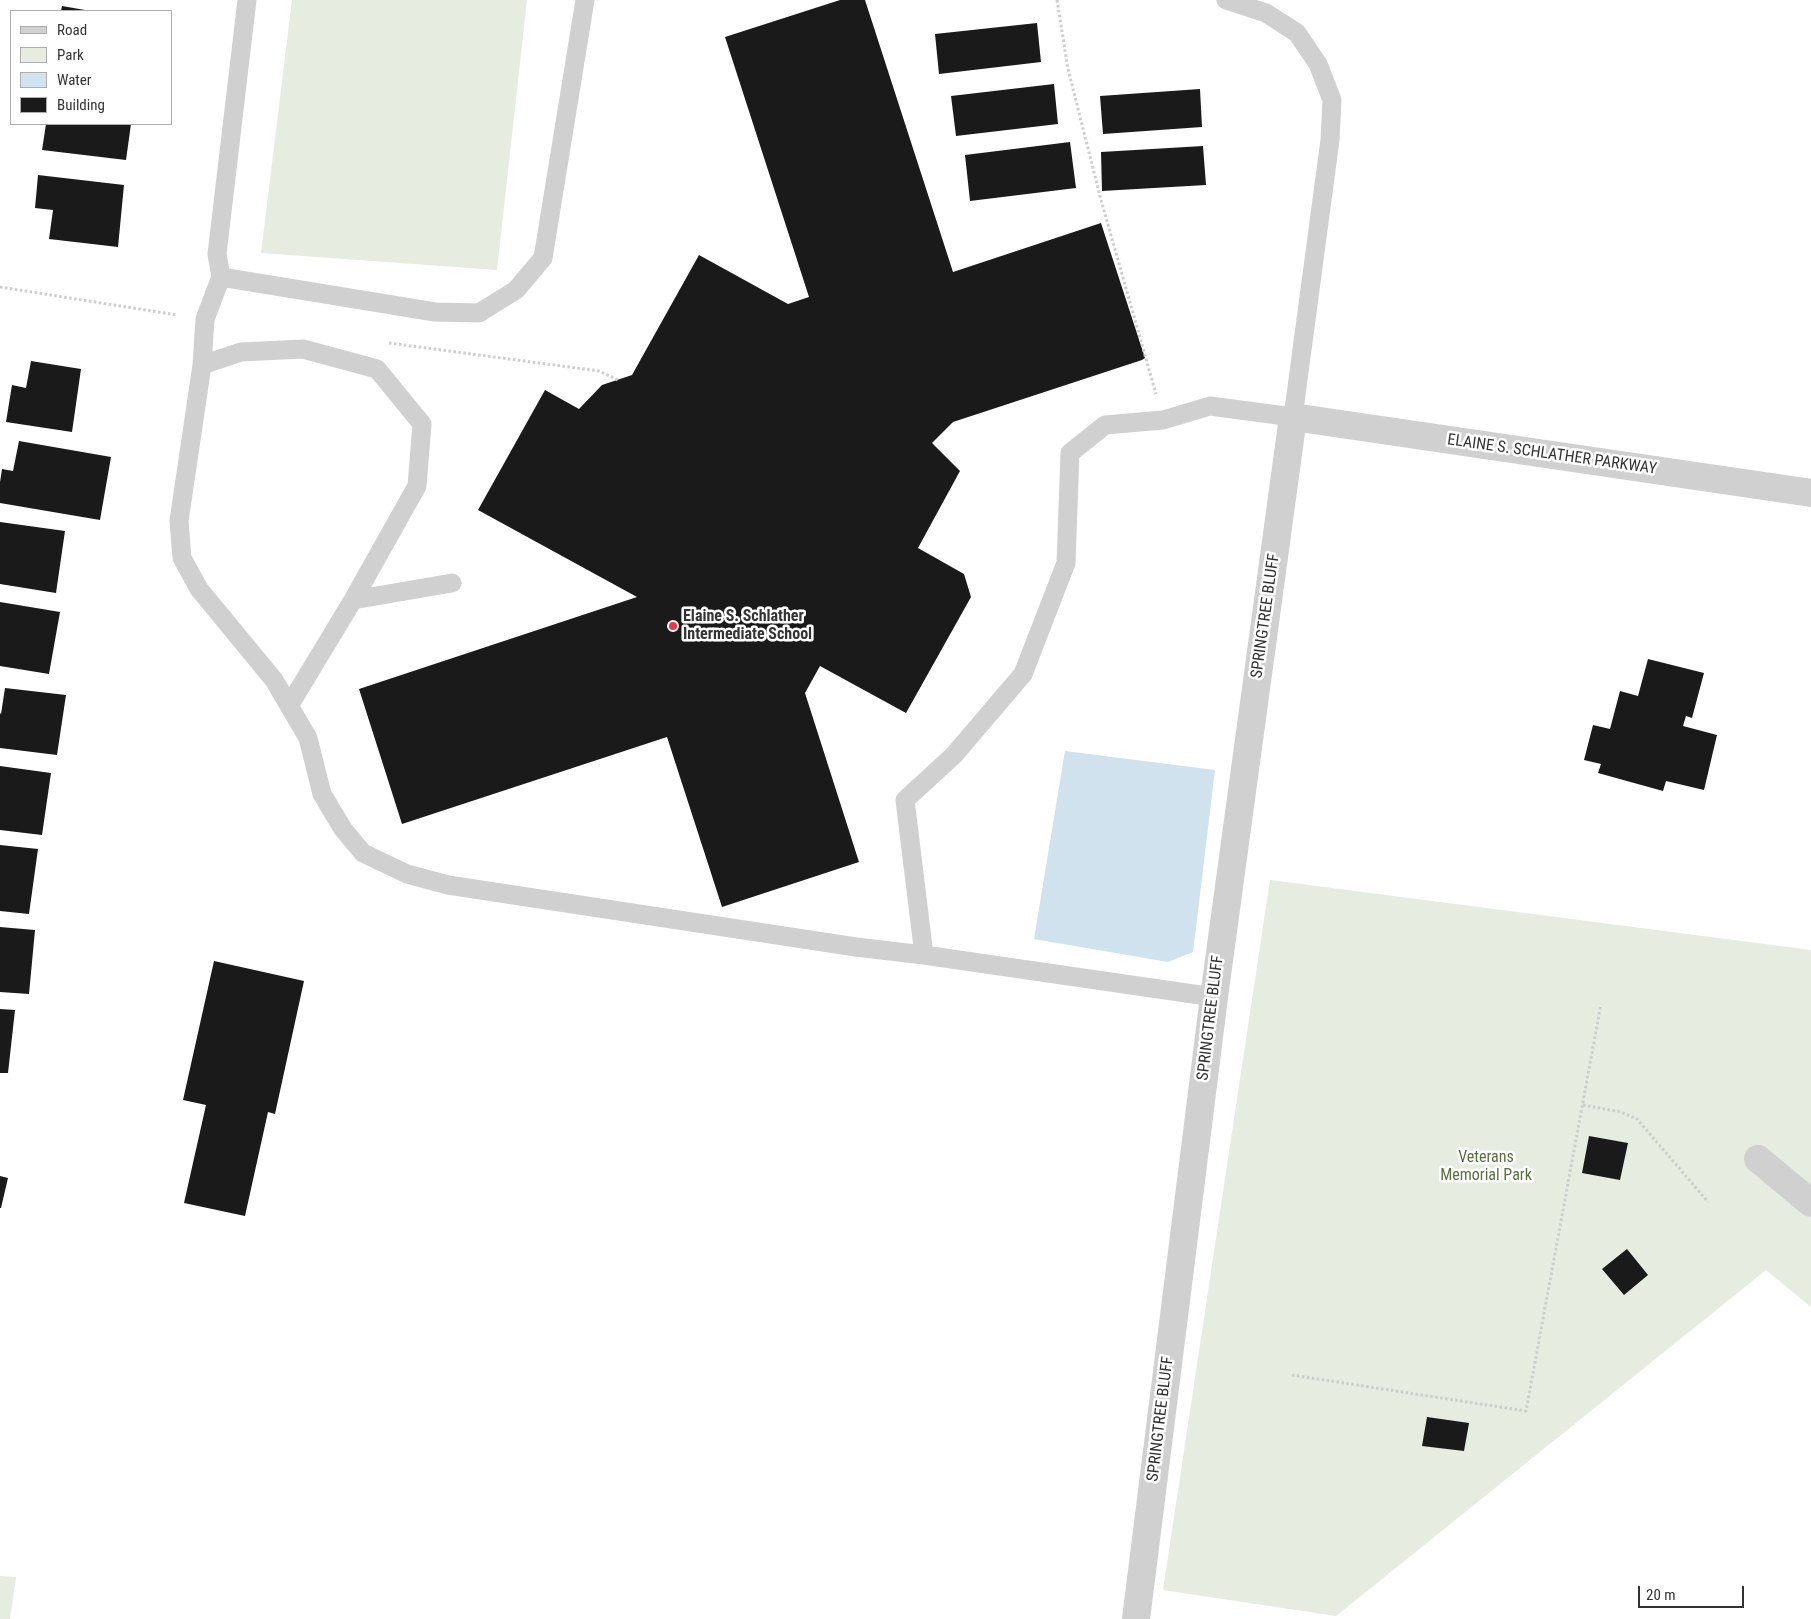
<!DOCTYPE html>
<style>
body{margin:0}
#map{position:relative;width:1811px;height:1619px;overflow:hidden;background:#fff;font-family:"Roboto Condensed",sans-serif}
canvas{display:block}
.legend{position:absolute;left:10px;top:10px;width:162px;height:115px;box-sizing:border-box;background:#fff;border:1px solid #adadad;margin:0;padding:6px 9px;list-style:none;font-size:15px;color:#333}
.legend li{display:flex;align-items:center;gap:10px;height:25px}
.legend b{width:25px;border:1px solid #adadad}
.scale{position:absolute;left:1638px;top:1586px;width:106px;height:22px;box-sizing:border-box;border:2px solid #333;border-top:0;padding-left:6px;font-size:15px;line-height:18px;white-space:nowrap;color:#333;-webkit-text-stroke:4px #fff;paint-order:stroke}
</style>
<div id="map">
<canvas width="1811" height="1619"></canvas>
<ul class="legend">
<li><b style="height:6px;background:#d0d0d0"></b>Road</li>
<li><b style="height:14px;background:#e6ecdf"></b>Park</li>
<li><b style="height:14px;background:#cfe2ee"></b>Water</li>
<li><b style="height:14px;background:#1a1a1a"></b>Building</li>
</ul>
<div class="scale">20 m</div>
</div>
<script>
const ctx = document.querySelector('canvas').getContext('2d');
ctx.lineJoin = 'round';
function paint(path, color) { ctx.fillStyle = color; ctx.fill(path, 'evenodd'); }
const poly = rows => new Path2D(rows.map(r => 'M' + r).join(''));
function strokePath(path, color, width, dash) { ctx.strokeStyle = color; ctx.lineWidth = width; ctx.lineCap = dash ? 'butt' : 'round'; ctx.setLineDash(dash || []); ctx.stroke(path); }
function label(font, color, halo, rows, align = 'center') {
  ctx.font = font + ' "Roboto Condensed",sans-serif'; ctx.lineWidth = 5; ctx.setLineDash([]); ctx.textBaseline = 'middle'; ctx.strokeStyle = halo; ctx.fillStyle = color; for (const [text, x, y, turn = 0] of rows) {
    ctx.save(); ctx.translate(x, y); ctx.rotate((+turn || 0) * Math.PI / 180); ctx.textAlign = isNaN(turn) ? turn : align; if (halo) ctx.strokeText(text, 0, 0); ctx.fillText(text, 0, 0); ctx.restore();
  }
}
paint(poly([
 [292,0,527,0,497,270,261,253],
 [1270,880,1811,950,1811,1307,1766,1270,1336,1616,1163,1590],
 [0,1576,16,1577,10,1619,0,1619]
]), '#e6ecdf');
paint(poly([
 [1065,751,1215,770,1193,952,1168,962,1034,939]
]), '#cfe2ee');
paint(poly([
 [840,0,865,0,953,272,1101,223,1145,358,1142,360,953,422,932,443,960,471,918,548,964,574,971,597,906,713,820,666,805,693,859,862,722,907,667,737,402,824,359,689,637,597,478,510,545,390,579,409,602,385,632,375,699,255,788,304,809,297,725,37],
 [62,6,85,10,85,11,61,11],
 [1037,23,1041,62,939,74,935,34],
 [1054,84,1058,124,956,136,951,96],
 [1200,89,1202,127,1103,134,1100,96],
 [46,124,131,124,126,160,42,150],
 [1070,142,1076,188,970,201,965,155],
 [1203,146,1206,185,1102,191,1101,152],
 [38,175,124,185,118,247,49,239,53,210,35,208],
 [31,361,81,369,72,432,6,422,12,385,26,388],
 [19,441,111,457,100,520,0,503,0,482,2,469,13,471],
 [0,522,65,531,56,593,0,584],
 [0,602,60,612,49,674,0,666],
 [1648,659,1704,673,1692,718,1686,716,1683,726,1717,735,1704,790,1666,781,1663,791,1598,773,1601,764,1584,760,1593,725,1610,729,1620,691,1638,696],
 [5,688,66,695,57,755,0,748,0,713,1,714],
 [0,766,51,773,42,835,0,830],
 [0,845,38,849,29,914,0,911],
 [0,927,35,930,29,994,0,992],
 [214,961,304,981,275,1114,268,1112,245,1216,184,1203,206,1105,183,1100],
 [0,1009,15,1010,8,1073,0,1073],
 [1589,1136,1628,1143,1620,1180,1582,1173],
 [0,1176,8,1178,1,1208,0,1208],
 [1627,1249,1648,1275,1624,1295,1602,1269],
 [1427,1417,1469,1423,1464,1451,1422,1446]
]), '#1a1a1a');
strokePath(poly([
 [1057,0,1068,69,1101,200,1156,394],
 [0,287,177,315],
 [389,343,599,371,618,380],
 [1583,1105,1621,1112,1637,1119,1708,1202],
 [1292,1375,1526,1411,1601,1004]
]), '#cdcdcd', 3, [2.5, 2.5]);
strokePath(poly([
 [247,0,217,254,221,277,205,319,202,365,179,521,182,558,199,589,274,680,308,738,322,794,343,829,363,853,407,874,448,885,856,947,924,955,1214,997],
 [221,277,435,312,479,313,516,290,543,258,585,0],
 [202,365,241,352,303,349,377,369,422,424,417,486,353,600,289,706],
 [353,600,452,583],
 [924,955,905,800,954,755,1023,674,1066,563,1070,453,1105,425,1163,420,1210,406,1293,417,1330,140,1332,100,1318,64,1297,33,1266,13,1226,0]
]), '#d0d0d0', 19);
strokePath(poly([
 [1758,1159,1811,1203],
 [1136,1619,1214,997,1293,417,1811,493]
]), '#d0d0d0', 28);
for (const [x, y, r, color] of [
 [673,626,5,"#e63946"]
]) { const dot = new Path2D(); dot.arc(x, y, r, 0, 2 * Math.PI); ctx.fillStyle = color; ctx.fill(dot); strokePath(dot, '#fff', 2); }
label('16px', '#333', '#fff', [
 ["ELAINE S. SCHLATHER PARKWAY",1552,455,8],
 ["SPRINGTREE BLUFF",1266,616,-82],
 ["SPRINGTREE BLUFF",1211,1018,-83],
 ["SPRINGTREE BLUFF",1161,1419,-83]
]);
label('bold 16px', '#333', '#fff', [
 ["Elaine S. Schlather",683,617],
 ["Intermediate School",683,635]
], 'left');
label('16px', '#56703f', '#fff', [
 ["Veterans",1486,1158],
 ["Memorial Park",1486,1176]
]);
</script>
